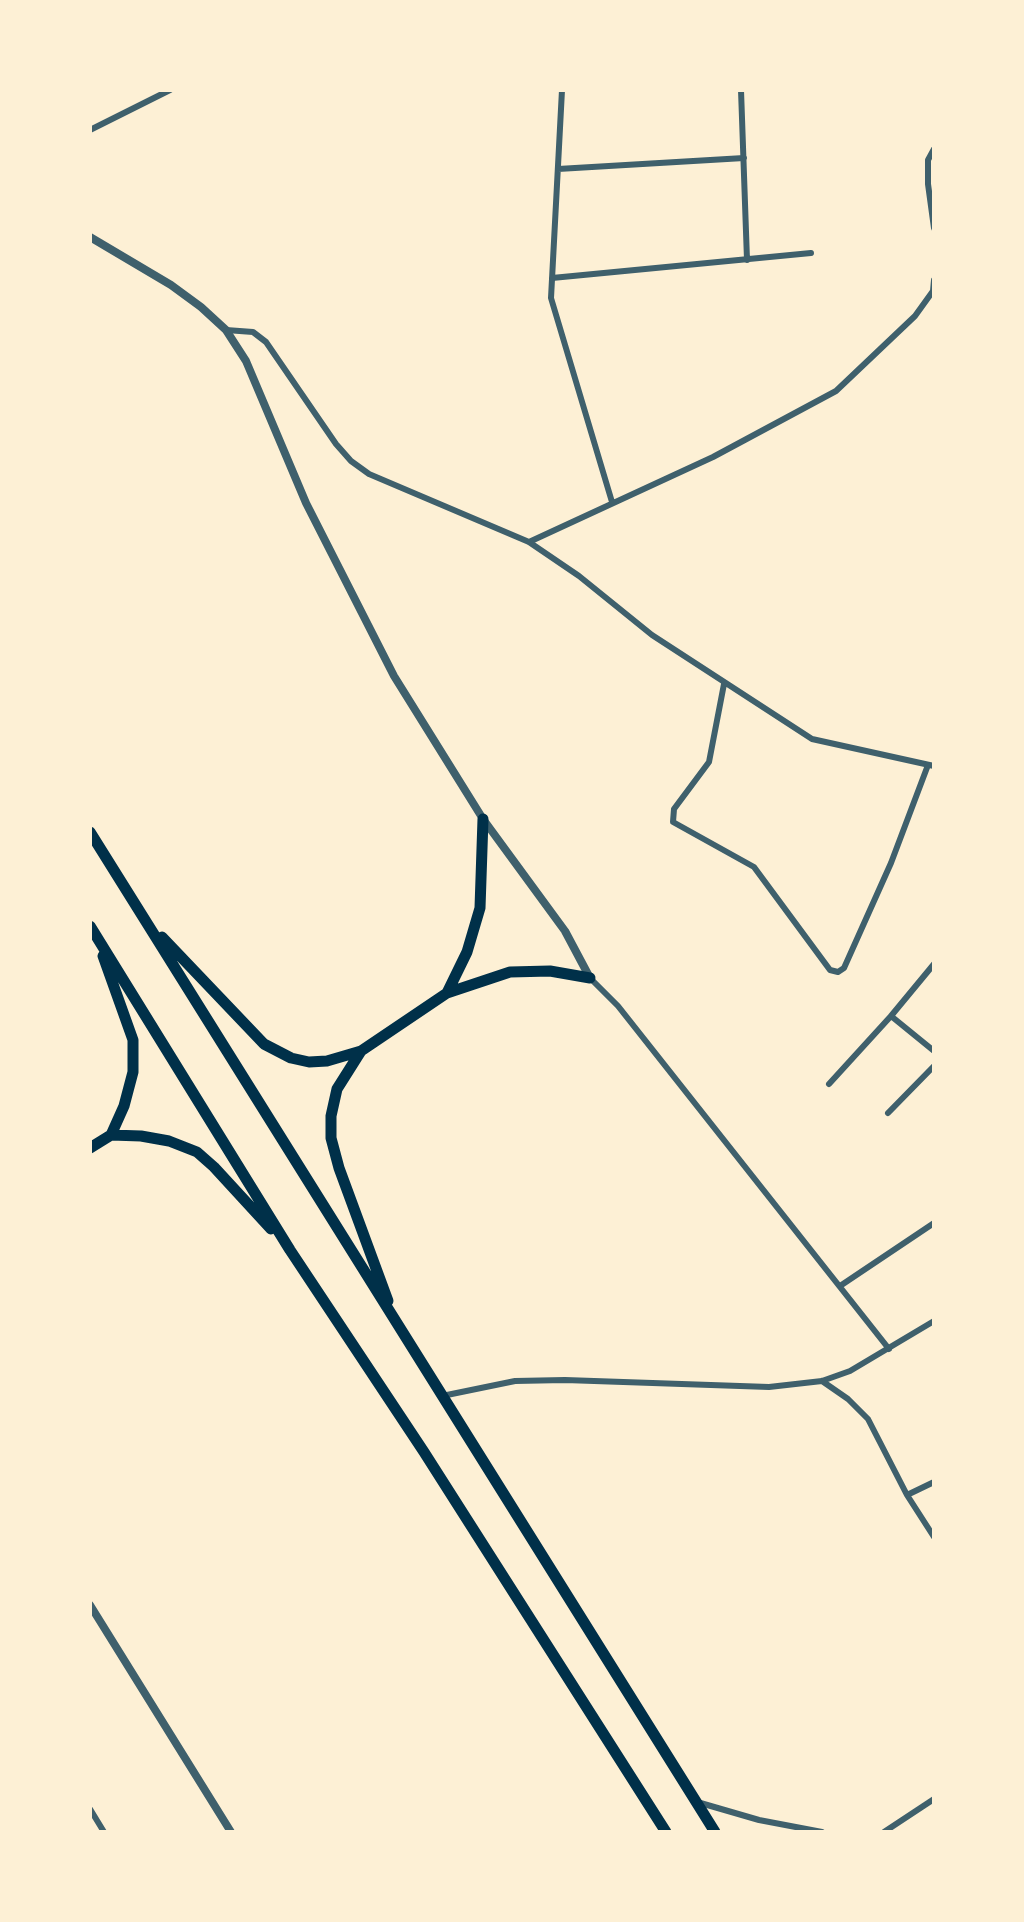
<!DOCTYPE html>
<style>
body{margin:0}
#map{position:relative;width:1024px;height:1922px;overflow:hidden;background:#fdf0d5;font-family:Arial,sans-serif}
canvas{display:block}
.frame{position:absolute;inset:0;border:92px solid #fdf0d5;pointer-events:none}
</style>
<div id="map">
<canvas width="1024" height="1922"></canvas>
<div class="frame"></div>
</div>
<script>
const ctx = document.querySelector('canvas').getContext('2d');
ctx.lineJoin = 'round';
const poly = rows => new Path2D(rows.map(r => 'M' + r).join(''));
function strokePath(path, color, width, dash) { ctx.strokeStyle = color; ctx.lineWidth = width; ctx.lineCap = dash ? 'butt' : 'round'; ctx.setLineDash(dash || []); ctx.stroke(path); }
strokePath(poly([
 [562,90,551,298,612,502],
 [741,90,747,260],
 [90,130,170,90],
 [934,149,928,160,928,184,934,228],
 [558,169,744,158],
 [552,278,811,253],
 [226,330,253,332,266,342,336,444,351,461,369,474,529,542,579,576,652,635,812,739,934,766],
 [529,542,713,457,836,391,915,316,933,291,934,280],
 [724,684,709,762,674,809,673,822,754,867,830,970,838,972,844,968,891,863,928,765],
 [590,978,618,1006,889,1349],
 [891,1016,934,1051],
 [829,1084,891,1016,934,964],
 [888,1113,934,1066],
 [840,1286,934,1223],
 [822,1381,848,1399,868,1419,907,1495,934,1537],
 [442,1396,515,1381,565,1380,769,1387,822,1381,850,1371,934,1321],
 [907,1495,934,1482],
 [697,1802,759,1820,822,1832],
 [90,1809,104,1832],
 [884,1832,934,1799]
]), '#3f606c', 6);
strokePath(poly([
 [90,237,171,285,201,307,226,330,246,361,306,503,394,676,483,819,565,931,590,978],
 [90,1605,231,1832]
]), '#3f606c', 8);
strokePath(poly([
 [90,832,715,1832],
 [90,926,290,1250,424,1452,666,1832],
 [162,937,264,1044,291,1058,309,1062,327,1061,361,1051,447,993,467,952,480,908,483,819],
 [447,993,510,972,550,971,590,978],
 [361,1051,337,1089,331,1116,331,1138,339,1168,388,1301],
 [111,1135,141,1136,169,1141,197,1152,214,1167,271,1229],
 [90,1148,111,1135,124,1106,133,1072,133,1040,103,956]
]), '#003049', 11);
</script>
